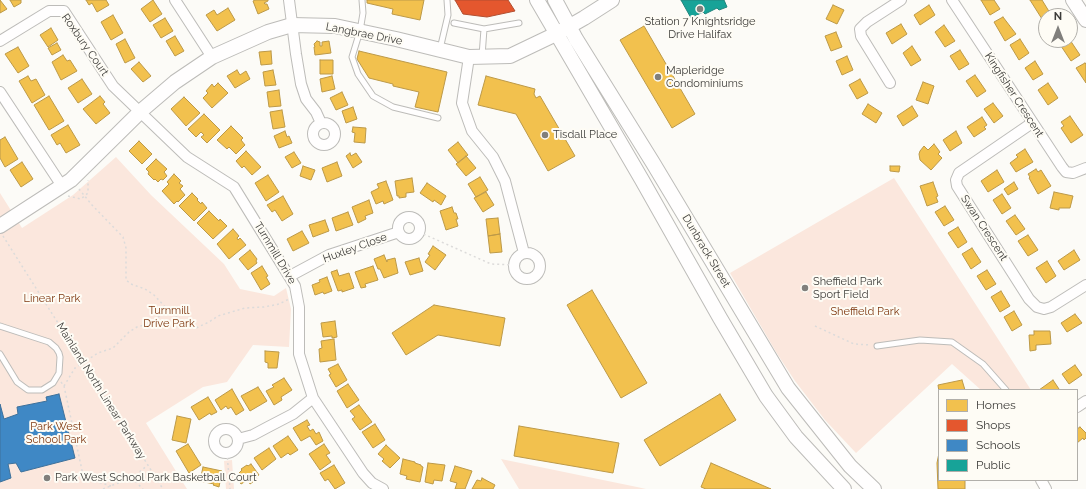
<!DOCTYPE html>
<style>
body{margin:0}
#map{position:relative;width:1086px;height:489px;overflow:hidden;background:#fcfbf7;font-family:Raleway,sans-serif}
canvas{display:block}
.legend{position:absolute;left:938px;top:389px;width:140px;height:92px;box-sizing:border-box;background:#fefcf5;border:1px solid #b1afaa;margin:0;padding:5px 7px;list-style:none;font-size:12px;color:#3d3c39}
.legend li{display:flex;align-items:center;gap:8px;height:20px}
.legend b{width:20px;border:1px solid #b1afaa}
.north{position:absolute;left:1038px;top:8px;width:40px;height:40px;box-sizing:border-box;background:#fefcf5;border:1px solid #b1afaa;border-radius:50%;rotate:0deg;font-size:11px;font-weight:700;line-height:16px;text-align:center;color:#3d3c39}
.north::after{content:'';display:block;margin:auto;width:14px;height:18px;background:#807f7c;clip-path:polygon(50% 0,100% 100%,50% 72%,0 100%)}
</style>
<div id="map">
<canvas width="1086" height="489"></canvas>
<ul class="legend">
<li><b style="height:11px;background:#f2c14e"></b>Homes</li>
<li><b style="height:11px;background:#e4572e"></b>Shops</li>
<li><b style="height:11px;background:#3f88c5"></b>Schools</li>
<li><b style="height:11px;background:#17a398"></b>Public</li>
</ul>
<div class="north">N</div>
</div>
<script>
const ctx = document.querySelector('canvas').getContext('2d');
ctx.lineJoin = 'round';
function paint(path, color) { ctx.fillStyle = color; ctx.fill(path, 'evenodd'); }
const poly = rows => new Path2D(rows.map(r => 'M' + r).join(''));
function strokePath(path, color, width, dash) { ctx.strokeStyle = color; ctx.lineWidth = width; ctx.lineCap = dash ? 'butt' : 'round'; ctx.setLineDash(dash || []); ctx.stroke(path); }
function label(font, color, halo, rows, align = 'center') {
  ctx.font = font + ' Raleway,sans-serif'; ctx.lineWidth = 4; ctx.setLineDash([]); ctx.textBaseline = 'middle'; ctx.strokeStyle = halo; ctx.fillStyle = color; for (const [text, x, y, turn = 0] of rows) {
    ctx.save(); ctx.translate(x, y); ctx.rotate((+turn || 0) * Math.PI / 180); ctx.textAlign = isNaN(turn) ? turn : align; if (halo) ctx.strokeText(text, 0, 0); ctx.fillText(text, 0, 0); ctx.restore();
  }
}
paint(poly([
 [116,157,151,195,224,264,240,289,274,296,286,288,291,309,289,347,253,345,227,382,203,387,146,423,187,489,0,489,0,193,22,228,73,195],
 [894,178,1031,390,981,390,952,364,856,453,825,420,795,381,776,352,730,273],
 [501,459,637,487,646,489,519,489],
 [232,460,234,489,226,489,224,461]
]), '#fbe7dd');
const homes = poly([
 [0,0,7,9,0,13,0,0],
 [10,0,21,0,21,3,14,7,10,0],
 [86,0,106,0,109,5,97,12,92,3,89,5,86,0],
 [153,0,162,14,150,22,141,9,153,0],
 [255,0,268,0,268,1,264,3,265,4,267,4,269,9,258,14,253,1,255,0],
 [367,0,424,0,420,20,392,14,393,9,367,3,367,0],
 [981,0,994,0,1000,9,990,15,981,0],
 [1030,0,1042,0,1050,13,1042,19,1030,0],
 [833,5,844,10,837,24,826,19,833,5],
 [929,5,935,15,920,25,914,15,929,5],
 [228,8,235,20,217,31,206,15,214,10,217,15,228,8],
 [113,15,123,33,111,40,101,22,113,15],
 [1003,17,1016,34,1005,41,994,22,1003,17],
 [165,18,173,31,161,38,153,25,165,18],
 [901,24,907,34,892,44,886,33,901,24],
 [944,25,955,41,945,47,935,32,944,25],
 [644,26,695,114,672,128,620,40,644,26],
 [51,28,58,40,48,47,40,35,51,28],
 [836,32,842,47,831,51,825,36,836,32],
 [175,36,184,51,175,56,166,41,175,36],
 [125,39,135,58,125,63,116,44,125,39],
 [1020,39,1029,53,1019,60,1010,45,1020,39],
 [1070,40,1080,55,1071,61,1061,46,1070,40],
 [317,41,320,42,320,46,322,46,322,42,329,41,331,53,315,55,314,47,315,47,314,44,317,41],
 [57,43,61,50,52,55,48,48,57,43],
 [912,46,921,60,911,66,903,53,912,46],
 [18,47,29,66,18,73,5,54,18,47],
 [960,50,969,64,959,70,950,56,960,50],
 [271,51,272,64,261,65,259,52,271,51],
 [359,51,447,72,438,112,415,107,419,92,393,86,393,84,369,78,357,59,359,51],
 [63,55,67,61,70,60,77,71,61,80,52,62,63,55],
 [847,56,853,70,842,75,836,61,847,56],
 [320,60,333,60,333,74,320,74,320,60],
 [1035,61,1043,74,1033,80,1025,68,1035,61],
 [139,62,151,76,143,82,131,69,139,62],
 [1085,63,1086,64,1086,83,1076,68,1085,63],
 [237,70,240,75,246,71,250,79,235,88,227,76,237,70],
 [273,70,276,85,265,86,263,72,273,70],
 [975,75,986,91,977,97,966,81,975,75],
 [28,76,31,81,36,79,45,95,32,103,19,81,28,76],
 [332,76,335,89,322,92,320,79,332,76],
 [486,76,535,89,534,94,536,98,540,96,575,156,548,171,516,114,478,105,486,76],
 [82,79,92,94,78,103,68,88,82,79],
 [860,79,868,93,857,99,849,85,860,79],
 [923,82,934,86,928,104,916,100,923,82],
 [218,83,228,93,212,108,203,98,208,93,206,91,212,84,214,87,218,83],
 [1048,83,1058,98,1048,105,1038,90,1048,83],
 [279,90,281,106,269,107,267,92,279,90],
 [342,92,348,105,336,110,330,98,342,92],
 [49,96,64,121,49,130,34,105,49,96],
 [100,96,105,102,103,104,110,113,96,124,83,109,100,96],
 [184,97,200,113,186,126,171,109,184,97],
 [993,103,1003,116,994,123,984,109,993,103],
 [868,104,882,113,876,123,862,114,868,104],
 [912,106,918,116,903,126,897,116,912,106],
 [353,107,357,119,346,123,342,111,353,107],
 [282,110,285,127,273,129,270,112,282,110],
 [204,114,220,130,207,143,201,137,204,135,201,132,196,137,188,129,204,114],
 [1070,116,1083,135,1071,143,1061,128,1064,126,1061,122,1070,116],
 [982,117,987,125,984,127,986,129,974,137,967,127,982,117],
 [68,125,80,145,66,153,60,143,57,145,51,135,68,125],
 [231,126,243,138,241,140,245,145,236,154,229,147,227,149,217,140,231,126],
 [353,127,366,128,365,143,354,142,355,133,352,132,353,127],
 [285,131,287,137,289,136,292,143,279,148,274,136,285,131],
 [956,131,962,143,950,151,943,140,956,131],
 [5,137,18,159,5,167,0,158,0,140,5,137],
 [139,141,152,154,142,164,129,151,139,141],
 [458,142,468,155,458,163,448,150,458,142],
 [934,144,940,152,938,154,942,158,931,170,920,160,919,154,920,151,924,146,928,150,934,144],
 [1025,149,1033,162,1016,172,1010,163,1018,157,1016,155,1025,149],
 [246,151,261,167,252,175,244,166,242,168,236,161,246,151],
 [294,152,301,163,292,168,285,157,294,152],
 [350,153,351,156,356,153,362,162,353,168,346,156,350,153],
 [466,156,476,168,466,176,456,164,466,156],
 [156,159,167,169,164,172,167,176,163,180,161,179,158,182,155,179,154,180,148,174,149,172,146,169,156,159],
 [22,162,33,179,21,187,10,170,22,162],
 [337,162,342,176,327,182,322,168,337,162],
 [303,166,315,170,311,180,300,176,303,166],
 [890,166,900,166,899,172,890,171,890,166],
 [1036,169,1038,172,1041,170,1051,186,1038,194,1029,178,1030,177,1028,174,1036,169],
 [997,170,1004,182,988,192,981,181,997,170],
 [174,174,181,181,179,183,183,186,180,189,185,195,178,202,177,201,174,204,162,191,169,184,167,182,174,174],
 [268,175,279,192,266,201,255,183,268,175],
 [480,177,488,190,476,197,468,184,480,177],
 [412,178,414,192,406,193,406,197,399,198,399,196,397,196,395,181,412,178],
 [386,181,393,200,384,204,383,201,376,204,371,192,379,188,377,184,386,181],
 [933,182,938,196,936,197,938,202,927,206,920,186,933,182],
 [1014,182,1018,189,1008,195,1004,189,1014,182],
 [427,183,446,196,441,205,434,200,433,202,420,193,427,183],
 [486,192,494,205,483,212,474,198,486,192],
 [1054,192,1073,196,1070,208,1059,208,1059,210,1050,208,1054,192],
 [192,193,198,199,197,200,201,204,202,202,207,208,194,221,179,206,192,193],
 [1002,194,1011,208,1002,214,993,200,1002,194],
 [283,196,293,214,282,221,275,210,272,212,267,205,283,196],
 [369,200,373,213,365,216,366,219,358,223,352,207,369,200],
 [945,206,954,220,944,226,935,212,945,206],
 [452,207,454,213,456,213,458,219,456,219,458,226,446,230,440,211,452,207],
 [209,211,219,221,220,219,227,226,213,239,197,223,209,211],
 [348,212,353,225,336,231,332,218,348,212],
 [1015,215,1025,229,1016,235,1006,221,1015,215],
 [498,218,500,234,488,236,486,219,498,218],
 [325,220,329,231,313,237,309,225,325,220],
 [958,227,967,242,958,248,948,233,958,227],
 [233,229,239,236,237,238,238,240,240,238,246,245,229,259,217,244,233,229],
 [302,231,309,243,293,251,287,239,302,231],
 [500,234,502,252,490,253,488,236,500,234],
 [1028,235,1038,250,1028,256,1018,241,1028,235],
 [433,246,446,255,435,270,425,262,430,255,428,254,433,246],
 [972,248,981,262,971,269,962,254,972,248],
 [250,250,257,259,256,261,257,263,248,270,239,259,250,250],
 [1074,250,1080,260,1064,270,1058,261,1074,250],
 [384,255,387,262,387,260,395,258,398,273,384,278,380,269,378,269,374,259,384,255],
 [419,258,423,271,410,275,405,262,419,258],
 [1047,261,1056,276,1046,283,1036,268,1047,261],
 [262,266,268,276,266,277,270,284,261,290,251,273,262,266],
 [373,266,378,280,365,284,366,287,361,288,355,272,373,266],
 [337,270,339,276,349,273,354,288,342,292,342,290,338,291,331,272,337,270],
 [987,270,996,284,986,290,977,276,987,270],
 [327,277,332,291,324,294,323,292,315,295,312,285,320,282,319,280,327,277],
 [592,290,647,383,621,398,567,305,592,290],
 [1001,291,1010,306,1000,312,991,297,1001,291],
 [434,305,505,318,500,346,438,335,406,355,392,333,434,305],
 [1014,311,1022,325,1012,331,1004,317,1014,311],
 [1075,314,1082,323,1067,332,1061,323,1075,314],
 [335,321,337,337,332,338,332,336,323,337,321,323,335,321],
 [1034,331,1050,331,1051,344,1036,345,1036,350,1030,351,1029,335,1034,335,1034,331],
 [334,339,336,360,320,362,319,349,322,348,321,341,334,339],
 [265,351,279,352,277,368,268,368,268,363,265,362,265,351],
 [338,364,347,380,336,387,329,375,331,374,328,369,338,364],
 [1075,365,1082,375,1069,384,1062,374,1075,365],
 [284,378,292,390,281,397,282,400,274,405,266,391,274,387,272,385,284,378],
 [962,380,965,390,939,390,939,392,938,385,962,380],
 [1053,380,1059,389,1057,390,1039,390,1053,380],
 [348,384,359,400,347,408,337,391,348,384],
 [258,387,267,401,250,411,241,396,258,387],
 [232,389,244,410,236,415,231,407,228,409,226,406,221,410,215,400,232,389],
 [720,394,736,420,660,466,644,440,720,394],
 [208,397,217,412,211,415,210,413,199,420,191,407,208,397],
 [359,405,372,422,360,430,352,419,355,417,350,411,359,405],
 [177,416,191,419,186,443,172,440,177,416],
 [307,420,310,425,307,426,310,431,313,429,316,434,319,432,323,441,316,445,310,436,301,441,293,428,307,420],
 [375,424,385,440,373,448,362,432,375,424],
 [519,426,619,443,613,473,514,456,519,426],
 [1080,427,1086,433,1086,438,1084,440,1083,438,1077,443,1077,429,1080,427],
 [288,436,298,450,290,455,288,453,281,458,273,446,288,436],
 [188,444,201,465,189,473,176,451,188,444],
 [324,444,330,453,326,455,331,462,320,470,309,454,324,444],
 [386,445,400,458,390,468,382,461,384,459,378,454,386,445],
 [269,448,276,459,262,470,254,458,269,448],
 [939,453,939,480,965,480,965,489,938,489,937,463,939,453],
 [403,459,415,462,415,463,421,465,421,466,423,467,420,482,406,479,407,476,400,474,403,459],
 [428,463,445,465,442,481,434,480,433,484,425,482,428,463],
 [711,463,771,489,706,489,701,487,711,463],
 [251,464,259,475,256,477,257,479,250,484,248,480,241,484,236,477,240,474,239,473,242,470,241,469,247,465,248,466,251,464],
 [334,465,345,483,335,489,328,479,325,481,320,473,334,465],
 [455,466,472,471,465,489,455,489,457,483,450,481,455,466],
 [203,467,222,471,219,487,213,485,214,484,200,481,203,467],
 [482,478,495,485,493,489,472,489,477,480,481,481,482,478]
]);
paint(homes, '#f2c14e');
strokePath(homes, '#bc9948', 1);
const shops = poly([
 [455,0,508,0,515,11,487,17,463,14,455,0]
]);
paint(shops, '#e4572e');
strokePath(shops, '#b24f31', 1);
const schools = poly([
 [59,394,75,458,21,472,16,463,8,464,11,478,0,482,0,404,4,419,18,414,17,407,47,401,46,397,59,394]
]);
paint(schools, '#3f88c5');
strokePath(schools, '#3e719b', 1);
const public = poly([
 [681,0,724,0,727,7,719,10,717,8,705,14,703,12,691,18,681,0]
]);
paint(public, '#17a398');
strokePath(public, '#22847c', 1);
const lane = poly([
 [362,0,363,13,360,31,352,57,358,74,373,96,393,107,438,118],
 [454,23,484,29],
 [440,49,448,15,447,0],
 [482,56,484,29,519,23],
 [0,326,49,342,56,348,59,353,60,357,59,373,53,383,42,390,28,390,17,382,0,354],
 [877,346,920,340,952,342,983,364,1006,390]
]);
const street = poly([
 [175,0,212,57],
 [289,0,296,54,301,84,306,99,316,112,321,123],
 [952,0,1062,167,1066,172,1073,173,1086,168],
 [0,41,49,11,64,11,113,86,187,157,234,187,295,286,299,307,299,354,313,398,363,473,372,483,383,489],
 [469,57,462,103,472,131,493,157,505,181,524,253],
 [890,83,861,36,860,29,867,22,901,0],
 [0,92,62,186],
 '313 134a11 11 0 1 1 22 0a11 11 0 1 1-22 0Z',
 [1032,123,959,173,956,180,957,186,1029,299,1037,307,1044,309,1051,307,1086,285],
 '398 228a11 11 0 1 1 22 0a11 11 0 1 1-22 0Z',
 '514 266a13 13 0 1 1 26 0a13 13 0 1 1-26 0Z',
 [290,276,329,255,399,232],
 [1077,407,1086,401],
 '214 441a12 12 0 1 1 24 0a12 12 0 1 1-24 0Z',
 [238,439,253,435,268,427,293,414,313,398],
 [1041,480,1046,489]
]);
const secondary = poly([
 [537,0,642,180,720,318,766,396,796,437,844,489],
 [555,0,576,39,653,163,788,388,850,466,874,489],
 [1073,0,1086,20],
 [0,226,71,180,141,111,175,82,212,57,268,32,292,25,335,26,396,39,469,57,510,56,556,34,584,18,612,0]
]);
strokePath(lane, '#bdbcb9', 7);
strokePath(street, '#bdbcb9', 12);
strokePath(secondary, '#bdbcb9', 16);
strokePath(poly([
 [79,189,92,205,123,237,126,248,126,280,131,284,145,289,154,295,170,312],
 [68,196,81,199,88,193,88,180],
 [419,232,491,264,514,265],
 [3,236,163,489],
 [815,326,854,344,871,345],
 [61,382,64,386,83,475,85,478,111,486],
 [64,386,75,368,98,353,113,348,129,332,137,327,151,323,162,314,170,312,175,315,180,320,191,327,196,328,209,322,218,316,245,308,264,307,279,304,289,299],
 [227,453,230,489],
 [134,480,138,473,148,465],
 [103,489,128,479,134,480,143,489]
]), '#dcdbda', 1.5, [2, 3]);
strokePath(lane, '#fffefe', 5);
strokePath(street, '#fffefe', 10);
strokePath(secondary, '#fffefe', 14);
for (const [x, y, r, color] of [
 [700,9,4,"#807f7c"],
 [658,77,4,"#807f7c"],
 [545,135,4,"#807f7c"],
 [805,288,4,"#807f7c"],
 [47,478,4,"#807f7c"]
]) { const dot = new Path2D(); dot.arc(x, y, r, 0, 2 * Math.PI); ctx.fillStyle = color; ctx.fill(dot); strokePath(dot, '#fefcf5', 1.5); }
label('11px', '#3d3c39', '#fefcf5', [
 ["Station 7 Knightsridge",700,22,"center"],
 ["Drive Halifax",700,35,"center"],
 ["Mapleridge",666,71],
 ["Condominiums",666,84],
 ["Tisdall Place",553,135],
 ["Sheffield Park",813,282],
 ["Sport Field",813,295],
 ["Park West School Park Basketball Court",55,478]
], 'left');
label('11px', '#3d3c39', '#fefcf5', [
 ["Langbrae Drive",364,34,11],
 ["Roxbury Court",85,45,55],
 ["Kingfisher Crescent",1014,95,57],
 ["Swan Crescent",984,228,57],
 ["Huxley Close",355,248,-20],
 ["Dunbrack Street",706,251,59],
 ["Turnmill Drive",275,253,59],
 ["Mainland North Linear Parkway",101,391,58]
]);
label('11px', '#7f3810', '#fefcf5', [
 ["Linear Park",52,299],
 ["Turnmill",169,311],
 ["Drive Park",169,324],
 ["Sheffield Park",865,312],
 ["Park West",56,427],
 ["School Park",56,440]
]);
</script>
